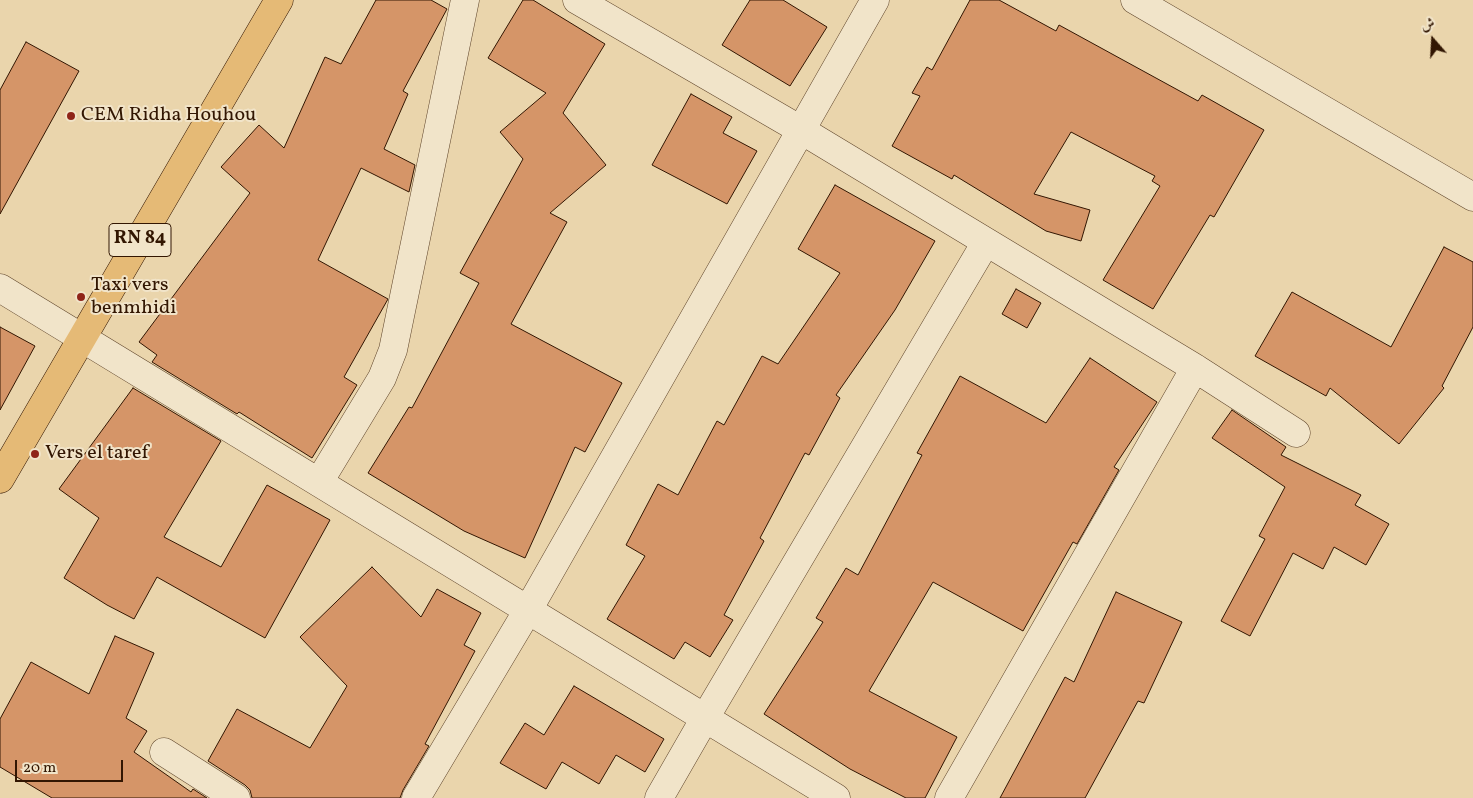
<!DOCTYPE html>
<meta charset="utf-8">
<style>
body{margin:0}
#map{position:relative;width:1473px;height:798px;overflow:hidden;background:#ead5ac;font-family:Vollkorn,Amiri,serif}
canvas{display:block}
.north{position:absolute;left:1408px;top:15px;width:50px;height:50px;-webkit-text-stroke:4px #f1e4c9;paint-order:stroke;rotate:341deg;font-size:14px;font-weight:700;line-height:20px;text-align:center;color:#321602}
.north::after{content:'';display:block;margin:auto;width:18px;height:22px;background:#321602;clip-path:polygon(50% 0,100% 100%,50% 72%,0 100%)}
.scale{position:absolute;left:15px;top:760px;width:108px;height:22px;box-sizing:border-box;border:2px solid #321602;border-top:0;padding-left:6px;font-size:15px;line-height:18px;white-space:nowrap;color:#321602;-webkit-text-stroke:4px #f1e4c9;paint-order:stroke}
</style>
<div id="map">
<canvas width="1473" height="798"></canvas>
<div class="north">ش</div>
<div class="scale">20 m</div>
</div>
<script>
const ctx = document.querySelector('canvas').getContext('2d');
ctx.lineJoin = 'round';
function paint(path, color) { ctx.fillStyle = color; ctx.fill(path, 'evenodd'); }
const poly = rows => new Path2D(rows.map(r => 'M' + r).join(''));
function strokePath(path, color, width, dash) { ctx.strokeStyle = color; ctx.lineWidth = width; ctx.lineCap = dash ? 'butt' : 'round'; ctx.setLineDash(dash || []); ctx.stroke(path); }
function label(font, color, halo, rows, align = 'center') {
  ctx.font = font + ' Vollkorn,serif'; ctx.lineWidth = 4; ctx.setLineDash([]); ctx.textBaseline = 'middle'; ctx.strokeStyle = halo; ctx.fillStyle = color; for (const [text, x, y, turn = 0] of rows) {
    ctx.save(); ctx.translate(x, y); ctx.rotate((+turn || 0) * Math.PI / 180); ctx.textAlign = isNaN(turn) ? turn : align; if (halo) ctx.strokeText(text, 0, 0); ctx.fillText(text, 0, 0); ctx.restore();
  }
}
const building = poly([
 [376,0,431,0,447,9,403,91,408,94,384,149,415,165,409,192,361,168,318,260,388,299,344,377,357,385,312,458,239,412,237,414,152,362,157,355,139,342,250,193,221,167,259,125,284,148,325,57,341,64,376,0],
 [523,0,533,0,605,44,563,113,606,165,550,213,567,222,511,324,622,383,585,452,575,447,525,558,464,531,368,473,409,407,412,408,479,283,460,273,523,159,500,132,546,93,488,58,523,0],
 [750,0,783,0,827,27,790,86,722,45,750,0],
 [970,0,999,0,1056,31,1059,25,1198,101,1202,95,1264,130,1214,217,1210,215,1153,309,1103,280,1160,186,1152,181,1155,176,1071,132,1034,194,1090,210,1081,241,1046,231,954,175,952,179,892,146,920,96,912,93,927,67,932,70,970,0],
 [26,42,79,71,0,214,0,90,26,42],
 [691,94,732,117,723,133,757,151,727,204,652,165,691,94],
 [835,185,935,241,895,310,836,395,840,398,809,455,805,453,760,538,764,541,724,615,733,620,710,657,685,642,674,659,607,619,645,556,626,545,658,484,678,495,717,421,724,425,762,356,778,364,840,273,798,249,835,185],
 [1444,247,1473,262,1473,327,1442,386,1444,388,1399,444,1330,388,1326,396,1255,356,1292,292,1391,347,1444,247],
 [1016,289,1041,303,1027,328,1002,314,1016,289],
 [0,327,35,346,0,410,0,327],
 [1090,358,1157,402,1114,467,1119,470,1077,544,1073,542,1023,631,933,582,869,691,957,737,925,798,906,798,850,769,764,714,823,622,816,618,846,568,858,575,922,455,917,453,960,376,1046,423,1090,358],
 [133,388,221,441,164,537,221,567,267,485,330,520,265,638,157,577,134,619,107,605,64,578,99,518,59,489,133,388],
 [1232,410,1286,447,1281,455,1361,495,1355,505,1389,524,1366,565,1334,547,1323,569,1293,553,1250,636,1221,621,1265,539,1259,536,1285,487,1212,438,1232,410],
 [372,567,421,617,437,589,481,613,464,645,475,651,425,744,429,746,403,790,400,798,252,798,250,790,245,785,208,761,237,709,310,748,347,686,300,637,372,567],
 [1116,592,1182,622,1144,703,1138,701,1085,798,1000,798,1065,677,1074,682,1116,592],
 [115,636,154,653,126,718,147,731,134,752,191,792,193,789,207,798,52,798,0,767,0,719,31,662,89,694,115,636],
 [574,686,664,739,645,772,616,755,599,784,562,762,546,789,500,763,525,723,544,735,574,686]
]);
paint(building, '#d59568');
strokePath(building, '#321602', 1);
const minor = poly([
 [577,0,801,130,1195,368,1296,433],
 [1135,0,1473,197],
 [0,288,836,798],
 [319,482,382,378,393,350,465,0],
 [164,752,236,798],
 [416,798,528,610,875,0],
 [659,798,705,718,986,242],
 [949,798,1195,368]
]);
const major = poly([
 [0,479,279,0]
]);
strokePath(minor, '#60462c', 29);
strokePath(major, '#321602', 29);
strokePath(minor, '#f1e4c9', 28);
strokePath(major, '#e5ba76', 28);
for (const [x, y, r, color] of [
 [71,116,5,"#8f2418"],
 [81,297,5,"#8f2418"],
 [35,454,5,"#8f2418"]
]) { const dot = new Path2D(); dot.arc(x, y, r, 0, 2 * Math.PI); ctx.fillStyle = color; ctx.fill(dot); strokePath(dot, '#f1e4c9', 2); }
for (const [x, y, w] of [
 [140,240,62]
]) { const box = new Path2D(); box.roundRect(x - w / 2, y - 16.5, w, 33, 4); ctx.fillStyle = '#f1e4c9'; ctx.fill(box); strokePath(box, '#321602', 1); }
label('bold 19px', '#321602', null, [
 ["RN 84",140,240]
]);
label('20px', '#321602', '#f1e4c9', [
 ["CEM Ridha Houhou",81,116],
 ["Taxi vers",91,286],
 ["benmhidi",91,309],
 ["Vers el taref",45,454]
], 'left');
</script>
